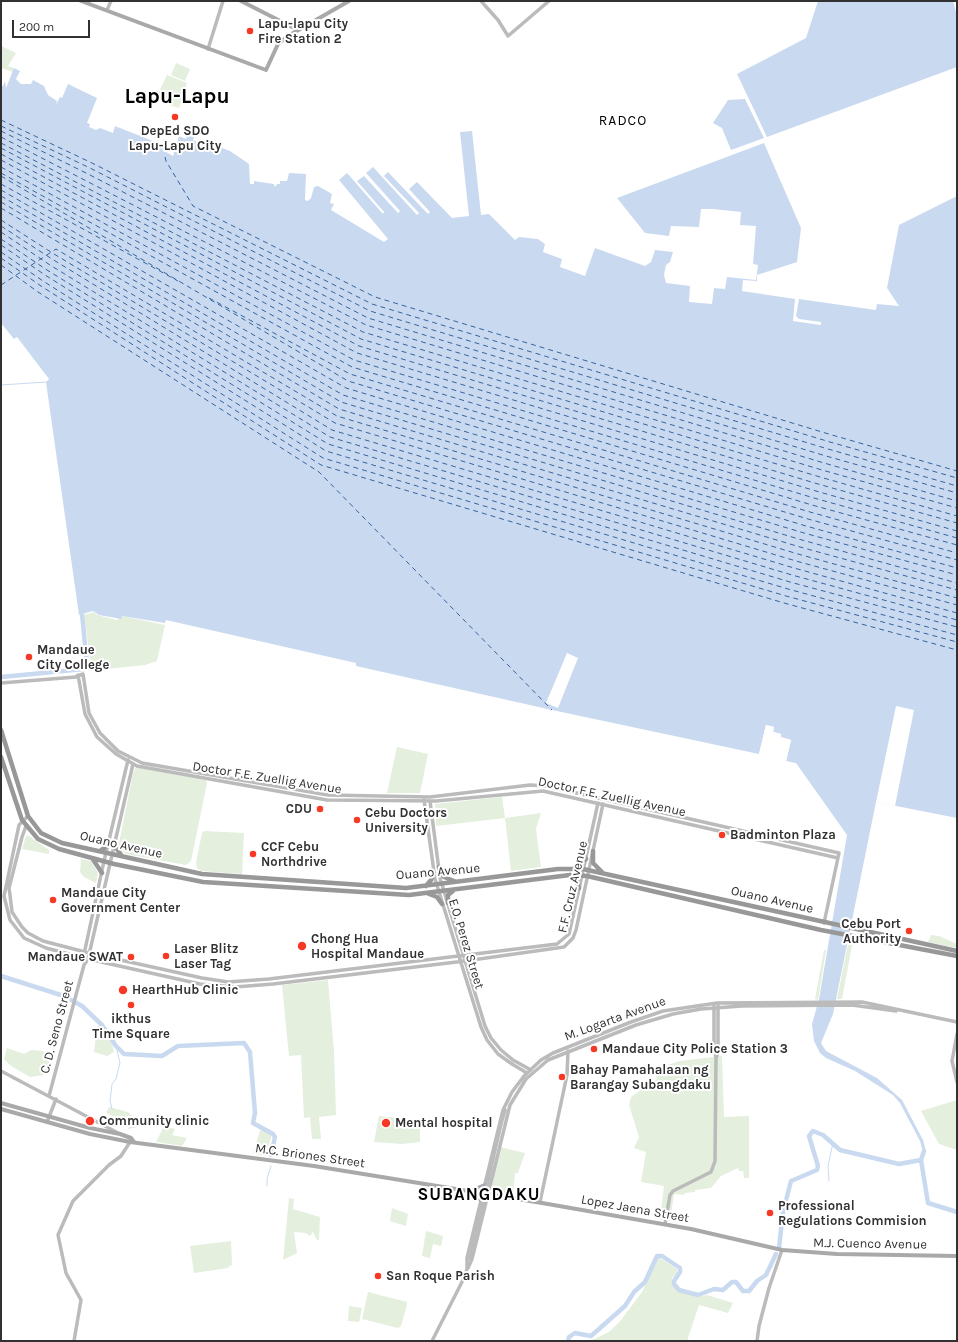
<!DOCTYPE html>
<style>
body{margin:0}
#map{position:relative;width:958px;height:1342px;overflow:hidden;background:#fff;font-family:Karla,sans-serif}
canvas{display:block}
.frame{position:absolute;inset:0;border:2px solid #313131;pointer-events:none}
.scale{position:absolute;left:12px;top:20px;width:78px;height:18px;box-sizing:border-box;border:2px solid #313131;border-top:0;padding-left:5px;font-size:12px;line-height:14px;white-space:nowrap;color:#313131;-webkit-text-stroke:3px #fff;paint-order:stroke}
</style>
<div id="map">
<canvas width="958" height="1342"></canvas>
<div class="frame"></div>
<div class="scale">200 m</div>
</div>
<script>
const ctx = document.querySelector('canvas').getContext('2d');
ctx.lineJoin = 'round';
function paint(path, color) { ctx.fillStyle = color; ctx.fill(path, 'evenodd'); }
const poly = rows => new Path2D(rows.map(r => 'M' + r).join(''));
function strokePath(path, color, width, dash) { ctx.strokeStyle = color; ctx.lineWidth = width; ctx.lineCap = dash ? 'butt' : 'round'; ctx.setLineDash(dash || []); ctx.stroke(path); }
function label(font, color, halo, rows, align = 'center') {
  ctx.font = font + ' Karla,sans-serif'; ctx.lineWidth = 4; ctx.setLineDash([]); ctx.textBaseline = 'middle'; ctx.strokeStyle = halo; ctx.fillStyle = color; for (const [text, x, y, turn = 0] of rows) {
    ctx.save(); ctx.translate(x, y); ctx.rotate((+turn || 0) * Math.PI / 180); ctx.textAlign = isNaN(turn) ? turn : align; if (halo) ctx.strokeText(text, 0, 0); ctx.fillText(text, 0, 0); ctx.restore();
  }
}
paint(poly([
 [1,46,16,53,8,66,14,68,13,72,1,68],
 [176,63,190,69,185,81,171,75],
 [167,75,187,83,179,108,155,100],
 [94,612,97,615,117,620,122,616,165,625,157,661,145,665,88,671,91,665,84,615],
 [397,747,428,754,420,793,387,793],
 [136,767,206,780,207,783,191,861,186,865,126,854,118,848,133,773],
 [502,797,505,818,541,813,536,829,541,867,511,871,505,818,436,826,435,804],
 [204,831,244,833,242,874,201,871,197,868,196,862,202,833],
 [26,836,29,836,49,850,49,854,22,849],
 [81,859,91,861,98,873,96,883,84,877,80,872],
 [931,935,939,936,957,944,957,948,928,942],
 [849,939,853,940,842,999,837,999],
 [824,950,826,950,818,1000,815,999],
 [328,980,334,1052,336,1115,319,1117,321,1139,312,1139,310,1117,304,1118,301,1055,289,1056,282,985],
 [99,1025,112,1044,114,1052,107,1056,94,1052,97,1027],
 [7,1048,24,1054,31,1050,43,1051,49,1060,49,1068,44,1075,30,1077,11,1066,4,1059],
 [722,1056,724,1117,749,1116,749,1178,744,1178,743,1171,739,1171,738,1168,721,1176,711,1188,695,1190,695,1192,685,1193,684,1195,674,1194,670,1221,660,1219,664,1186,641,1182,646,1152,634,1148,639,1137,629,1105,631,1097,657,1079,654,1069,680,1061],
 [957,1100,957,1150,939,1144,921,1111],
 [109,1107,128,1112,137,1121,138,1127,128,1129,130,1125,106,1113],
 [379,1116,418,1120,420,1122,420,1142,402,1144,374,1142],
 [164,1126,175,1129,172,1135,187,1138,182,1146,156,1142],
 [261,1128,272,1134,266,1156,253,1153],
 [500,1147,525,1153,518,1173,515,1173,513,1194,491,1190],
 [289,1198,294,1199,293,1209,320,1217,319,1240,317,1240,313,1232,310,1236,306,1233,294,1232,297,1253,283,1260],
 [392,1208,408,1214,406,1226,390,1221],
 [426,1231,443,1236,441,1246,433,1244,430,1258,422,1256],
 [231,1241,232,1265,229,1266,228,1268,194,1273,190,1246],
 [659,1257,677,1269,677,1273,672,1278,672,1283,678,1291,697,1297,707,1295,733,1303,728,1313,699,1305,687,1341,590,1341,609,1332,621,1320,642,1292,656,1259],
 [368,1292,407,1302,407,1305,401,1326,398,1328,362,1319],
 [349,1306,362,1308,359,1322,348,1321]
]), '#e4efde');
paint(poly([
 [818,1,953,1,957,16,957,67,767,137,737,74,806,38],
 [14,68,20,71,16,79,21,84,31,84,33,80,44,86,48,95,57,101,56,105,60,97,62,98,68,84,97,98,87,123,90,124,89,127,96,130,100,128,113,133,115,126,168,147,167,151,161,149,173,156,179,136,186,139,187,135,194,137,193,140,202,144,204,141,230,151,249,164,250,184,254,184,254,181,274,184,274,186,276,186,277,184,280,184,280,181,287,181,289,173,306,174,305,200,308,201,311,198,314,187,318,186,332,194,330,203,334,204,331,210,384,242,388,239,339,180,347,173,383,214,384,212,357,181,364,176,398,213,400,211,366,173,373,167,417,215,419,213,384,176,388,172,428,214,430,212,409,189,417,182,452,218,469,216,460,132,472,131,481,215,489,214,515,240,519,237,538,239,545,244,543,252,562,259,560,267,585,276,595,248,645,266,651,262,655,250,673,252,670,262,666,265,664,275,666,283,690,286,689,302,712,304,714,288,725,289,727,277,756,280,758,265,753,264,756,226,740,225,741,212,713,209,701,209,699,227,671,226,669,236,645,233,617,198,764,143,801,228,797,262,757,275,757,281,743,280,742,291,795,299,793,321,821,325,821,322,799,319,796,316,799,299,876,310,877,304,899,306,887,288,899,225,957,196,957,818,876,802,833,1014,821,1043,826,1051,877,1078,902,1100,923,1140,926,1151,924,1156,920,1141,900,1103,893,1095,855,1071,826,1058,820,1053,814,1041,812,1024,819,999,847,835,796,763,786,761,791,740,780,737,781,734,773,732,774,727,766,725,759,754,552,710,356,666,356,663,166,620,165,623,122,616,121,619,116,618,99,615,93,611,79,615,46,382,49,379,17,337,14,339,1,323,1,86,3,86,5,81,6,88],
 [745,99,764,138,731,150,722,128,713,123,728,100]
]), '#c9daf0');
paint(poly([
 [567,653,578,658,558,708,546,703],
 [896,706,914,710,895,806,876,802],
 [766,725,774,727,773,732,781,734,781,737,791,740,786,761,784,760,789,741,780,739,779,736,772,734,772,728,768,727,761,755,759,754]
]), '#fff');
strokePath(poly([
 [1,385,46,382],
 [112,1109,110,1101,112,1084,116,1079,120,1063,116,1046],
 [829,1181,828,1166,833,1143],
 [267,1186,267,1179,271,1166]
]), '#c9daf0', 1);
strokePath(poly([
 [1,677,84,669,87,664,82,614],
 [1,976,64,996,82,1006,102,1025,116,1046,124,1054,162,1056,178,1046,244,1043,250,1052,255,1113,253,1123,273,1134,275,1137,271,1155],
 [921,1160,928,1203,957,1212],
 [779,1248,783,1212,791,1181,817,1170,818,1166,809,1136,813,1131,823,1135,840,1150,899,1164,921,1160,924,1151],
 [568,1341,569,1337,575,1333,591,1336,625,1306,634,1292,645,1282,657,1256,662,1256,680,1268,680,1272,674,1281,674,1284,679,1290,698,1295,714,1289,723,1290,732,1282,736,1282,743,1291,749,1291,757,1281,766,1275,776,1254]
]), '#c9daf0', 4.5);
strokePath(poly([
 [1,120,92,163,372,304,830,442,957,478],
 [1,126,90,168,370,311,828,449,957,486],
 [1,131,88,174,368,318,826,456,957,493],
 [1,137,366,325,824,463,957,501],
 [1,143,363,332,822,470,957,508],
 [1,148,361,339,820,477,957,516],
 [1,154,359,346,818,484,957,523],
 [165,157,166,161,193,206,375,297,832,435,957,471],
 [1,160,357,353,816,491,957,531],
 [1,167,354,360,814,498,957,538],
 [1,173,352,367,812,505,957,545],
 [1,176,348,381,808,519,957,560],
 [1,184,178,281],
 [1,190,346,388,806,526,957,568],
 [1,196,343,395,804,533,957,575],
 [1,202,341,402,802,540,957,583],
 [1,208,339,409,800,547,957,590],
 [1,220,54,254,335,423,796,561,957,605],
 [1,226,52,259,332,430,794,568,957,613],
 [1,232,50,265,330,437,792,575,957,620],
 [1,239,47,270,328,444,790,582,957,627],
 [1,245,45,275,326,451,788,589,957,635],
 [1,252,43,281,323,458,786,596,957,642],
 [1,258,41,286,321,465,784,603,957,650],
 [1,265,38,292,319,472,552,710],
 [1,285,56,249,337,416,798,554,957,598],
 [209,298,350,374,810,512,957,553]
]), '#35639d', 1, [5, 4]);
strokePath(poly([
 [481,1,498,20,508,36,549,1],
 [107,10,111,1],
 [208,49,223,1],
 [78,675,85,714,97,737,116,754,137,766,327,800,436,801,543,791,838,858],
 [75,677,83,674,89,713,100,733,118,751,142,763,328,795,430,797,530,785,546,786,839,853,824,923],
 [1,683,76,677],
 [424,800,435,879,481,1027,487,1040,498,1054,512,1064,527,1073],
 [430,801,440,878,485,1026,491,1038,501,1050,513,1060,531,1070],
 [28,816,19,825,4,896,10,920,24,938,46,948,88,959,200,984,235,987,273,984,465,961,564,947,573,938,576,930,603,804],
 [26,826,22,837,9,888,10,895,12,912,22,927,28,933,43,941,89,953,202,978,228,982,269,979,557,944,569,934,598,803],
 [83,959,104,861,128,760],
 [957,1034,952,1061,957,1082],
 [716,1058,718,1053,718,1006],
 [1,1071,120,1134],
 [49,1096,84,965,88,959,133,764],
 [47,1122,56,1099],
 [501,1124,505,1110],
 [540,1202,567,1075,568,1051],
 [665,1224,670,1195,673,1191,711,1172,715,1161,716,1058,714,1047,714,1006],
 [468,1268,472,1259,510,1105,526,1079,548,1060,636,1025,673,1014,701,1009,742,1006,852,1005,896,1011],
 [467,1269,467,1258,503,1110,512,1092,524,1076,541,1060,553,1053,631,1022,663,1011,717,1003,862,1002,957,1022],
 [74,1341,81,1300,66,1273,58,1235,73,1201,109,1165,121,1156,130,1142],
 [432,1341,464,1278,468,1266],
 [757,1341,759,1326,769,1288,782,1250]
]), '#bbb', 3.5);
strokePath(poly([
 [81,1,266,70,278,44,288,36,349,1],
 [241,1,298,30],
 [1,1103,90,1128,120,1134,131,1138,134,1142],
 [1,1109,90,1134,130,1142,314,1166,542,1203,691,1229,782,1250,837,1254,957,1256],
 [472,1190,485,1185],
 [472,1192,481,1200]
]), '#a9a9a9', 4);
strokePath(poly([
 [1,730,28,816,41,833,62,843,202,874,406,888,558,869,583,869,957,951],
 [1,757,22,820,38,839,59,849,114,864,203,882,409,895,570,875,587,876,821,930,957,956],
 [114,845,122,856],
 [100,851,108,845],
 [593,851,593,863,602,872],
 [92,858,102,873],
 [439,867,444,877,454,881],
 [575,869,586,859],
 [570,875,577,882,579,888],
 [426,886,431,880,434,873],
 [429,894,437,897,442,904],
 [448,903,448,895,453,891]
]), '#989898', 4.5);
strokePath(poly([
 [470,1259,501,1124]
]), '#bbb', 3.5);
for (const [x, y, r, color] of [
 [250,31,4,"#f73824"],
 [175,117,4,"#f73824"],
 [29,657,4,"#f73824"],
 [320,809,4,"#f73824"],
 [357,820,4,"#f73824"],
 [722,835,4,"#f73824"],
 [253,854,4,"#f73824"],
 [53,900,4,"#f73824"],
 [909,931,4,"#f73824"],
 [302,946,5,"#f73824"],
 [166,956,4,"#f73824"],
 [131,957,4,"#f73824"],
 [123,990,5,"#f73824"],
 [131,1005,4,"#f73824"],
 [594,1049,4,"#f73824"],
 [562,1077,4,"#f73824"],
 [90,1121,5,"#f73824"],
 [386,1123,5,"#f73824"],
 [770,1213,4,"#f73824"],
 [378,1276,4,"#f73824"]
]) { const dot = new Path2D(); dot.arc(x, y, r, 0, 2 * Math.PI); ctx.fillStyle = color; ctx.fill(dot); strokePath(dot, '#fff', 1.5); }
label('bold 13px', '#313131', '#fff', [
 ["Lapu-lapu City",258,24],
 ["Fire Station 2",258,39],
 ["DepEd SDO",175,131,"center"],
 ["Lapu-Lapu City",175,146,"center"],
 ["Mandaue",37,650],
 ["City College",37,665],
 ["CDU",312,809,"right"],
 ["Cebu Doctors",365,813],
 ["University",365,828],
 ["Badminton Plaza",730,835],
 ["CCF Cebu",261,847],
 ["Northdrive",261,862],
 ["Mandaue City",61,893],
 ["Government Center",61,908],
 ["Cebu Port",901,924,"right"],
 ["Authority",901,939,"right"],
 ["Chong Hua",311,939],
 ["Hospital Mandaue",311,954],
 ["Laser Blitz",174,949],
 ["Laser Tag",174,964],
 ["Mandaue SWAT",123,957,"right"],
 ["HearthHub Clinic",132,990],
 ["ikthus",131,1019,"center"],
 ["Time Square",131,1034,"center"],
 ["Mandaue City Police Station 3",602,1049],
 ["Bahay Pamahalaan ng",570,1070],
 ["Barangay Subangdaku",570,1085],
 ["Community clinic",99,1121],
 ["Mental hospital",395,1123],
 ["Professional",778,1206],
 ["Regulations Commision",778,1221],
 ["San Roque Parish",386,1276]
], 'left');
label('13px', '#313131', '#fff', [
 ["Doctor F.E. Zuellig Avenue",267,778,9],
 ["Doctor F.E. Zuellig Avenue",612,797,12],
 ["Ouano Avenue",121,845,13],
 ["Ouano Avenue",438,872,-5],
 ["F.F. Cruz Avenue",573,887,-77],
 ["Ouano Avenue",772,900,13],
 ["E.O. Perez Street",466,944,73],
 ["M. Logarta Avenue",615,1019,-20],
 ["C. D. Seno Street",57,1027,-75],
 ["M.C. Briones Street",310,1156,8],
 ["Lopez Jaena Street",635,1209,10],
 ["M.J. Cuenco Avenue",870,1244,1]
]);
ctx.letterSpacing = '1px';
label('14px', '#000', '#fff', [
 ["RADCO",623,121]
]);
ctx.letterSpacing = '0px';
ctx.letterSpacing = '1px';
label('bold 17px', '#000', '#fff', [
 ["SUBANGDAKU",479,1195]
]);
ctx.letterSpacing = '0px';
label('bold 21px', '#000', '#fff', [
 ["Lapu-Lapu",177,97]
]);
</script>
